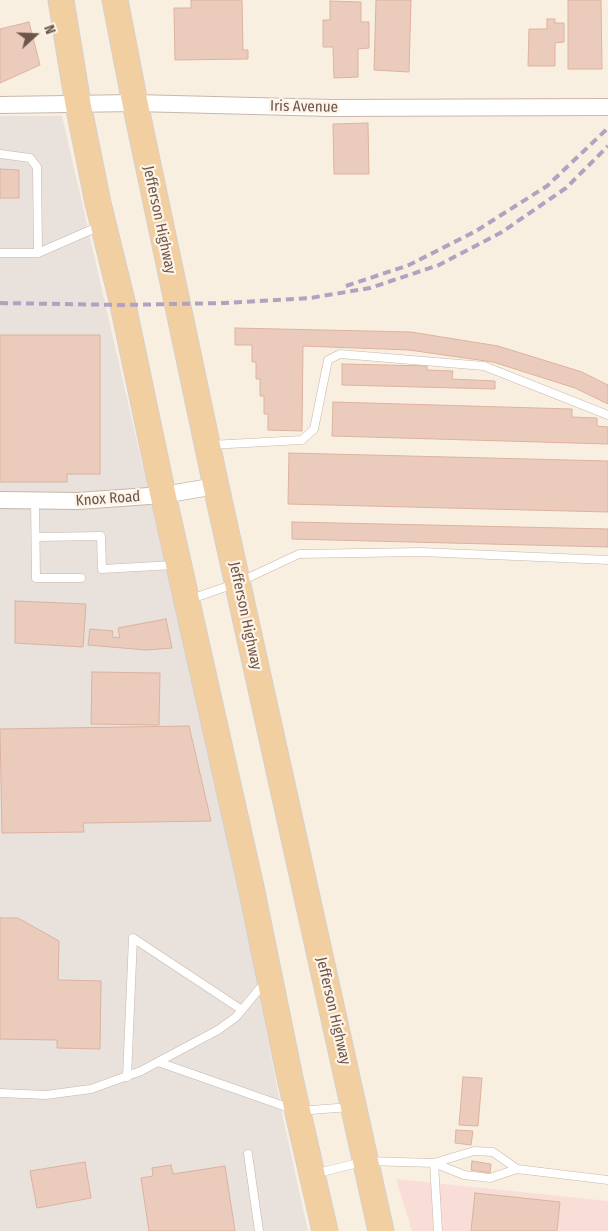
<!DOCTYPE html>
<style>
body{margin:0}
#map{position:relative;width:608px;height:1231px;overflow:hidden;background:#f9efe1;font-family:"Fira Sans Condensed",sans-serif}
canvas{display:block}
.north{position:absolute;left:10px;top:10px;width:50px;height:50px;-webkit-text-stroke:4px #fdf3e7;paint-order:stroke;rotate:70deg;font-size:14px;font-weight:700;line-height:20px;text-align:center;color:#6d554b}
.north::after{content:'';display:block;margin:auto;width:18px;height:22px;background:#6d554b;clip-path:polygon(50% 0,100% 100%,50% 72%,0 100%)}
</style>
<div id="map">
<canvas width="608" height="1231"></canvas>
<div class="north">N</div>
</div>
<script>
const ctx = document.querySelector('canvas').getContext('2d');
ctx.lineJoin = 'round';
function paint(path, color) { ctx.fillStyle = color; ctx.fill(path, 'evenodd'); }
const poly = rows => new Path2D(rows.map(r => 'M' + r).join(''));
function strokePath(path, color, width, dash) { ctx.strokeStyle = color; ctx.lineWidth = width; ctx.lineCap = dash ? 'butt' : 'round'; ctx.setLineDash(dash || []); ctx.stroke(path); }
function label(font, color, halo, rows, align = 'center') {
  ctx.font = font + ' "Fira Sans Condensed",sans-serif'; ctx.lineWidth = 4.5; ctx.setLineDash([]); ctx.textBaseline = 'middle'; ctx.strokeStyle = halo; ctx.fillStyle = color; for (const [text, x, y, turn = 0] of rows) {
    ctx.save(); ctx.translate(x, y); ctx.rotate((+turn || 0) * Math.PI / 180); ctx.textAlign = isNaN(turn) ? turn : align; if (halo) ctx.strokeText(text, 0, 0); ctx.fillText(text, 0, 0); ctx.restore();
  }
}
paint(poly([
 [396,1179,608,1201,608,1231,412,1231]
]), '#f8ded6');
paint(poly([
 [0,116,62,116,235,868,283,1118,308,1231,0,1231]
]), '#e8e1dc');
const building = poly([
 [191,0,242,0,243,50,248,50,248,59,175,60,174,8,191,8,191,0],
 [376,0,411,0,409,72,374,70,376,0],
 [568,0,601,0,602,69,568,69,568,0],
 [330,1,361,2,361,22,369,22,369,48,358,49,358,77,334,78,333,47,323,47,323,20,330,20,330,1],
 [547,19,555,19,555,23,564,23,564,42,555,43,555,66,528,66,529,29,547,29,547,19],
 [29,22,40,65,0,83,0,29,29,22],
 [368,123,369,174,334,174,333,124,368,123],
 [0,169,19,170,19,198,0,198,0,169],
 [235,328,411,332,498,346,582,372,608,385,608,404,575,388,493,362,409,350,303,346,302,431,268,430,268,414,264,414,264,396,260,396,260,379,256,379,256,362,252,362,252,345,235,345,235,328],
 [0,335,100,335,100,474,67,474,67,482,0,482,0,335],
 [342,364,427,366,427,370,453,371,452,379,495,381,495,389,342,385,342,364],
 [333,402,572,409,572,417,597,418,597,426,608,427,608,444,332,436,333,402],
 [289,453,608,461,608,512,288,504,289,453],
 [292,522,608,529,608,547,292,539,292,522],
 [15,601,86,604,83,647,15,643,15,601],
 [166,619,172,648,146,650,88,645,90,629,113,631,112,637,120,638,118,628,166,619],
 [92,672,160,673,159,725,91,724,92,672],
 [189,726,211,821,83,823,84,832,2,833,0,729,189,726],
 [0,918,18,918,59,941,58,980,101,981,100,1049,57,1048,57,1040,0,1039,0,918],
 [463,1077,482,1078,478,1126,459,1125,463,1077],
 [456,1130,473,1131,471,1145,455,1143,456,1130],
 [472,1161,491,1164,490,1173,471,1170,472,1161],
 [85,1162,91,1198,37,1208,30,1171,85,1162],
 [171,1165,173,1174,225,1166,235,1231,149,1231,141,1178,153,1176,152,1168,171,1165],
 [475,1193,560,1202,557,1231,471,1231,475,1193]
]);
paint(building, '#ebccbc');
strokePath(building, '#dcb29e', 1);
const lane = poly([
 [0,154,30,158,37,167,38,253],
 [0,253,38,253,100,226],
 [210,445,302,440,314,429,328,360,340,354,484,366,608,415],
 [35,501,36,578,81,578],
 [36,537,101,536,102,569,174,565],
 [191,599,237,583,299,554,421,552,608,560],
 [158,1062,298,1111,350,1107],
 [127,1077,133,938,242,1010],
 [0,1093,46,1095,91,1089,141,1071,218,1030,236,1017,265,982],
 [248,1154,259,1231],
 [434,1163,464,1175,490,1178,517,1169,608,1180],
 [434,1163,438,1231],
 [314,1174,366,1161,434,1163,474,1151,493,1152,517,1169]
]);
const street = poly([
 [0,105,135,103,332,108,608,107],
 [0,500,78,501,163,495,216,486]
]);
const primary = poly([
 [61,0,78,104,98,203,123,305,163,495,251,887,290,1078,325,1231],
 [115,0,135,103,216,486,381,1231]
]);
strokePath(lane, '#c8b6aa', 9);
strokePath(street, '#c8b6aa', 18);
strokePath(primary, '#d6cfcd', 27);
strokePath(lane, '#fff', 8);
strokePath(street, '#fff', 16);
strokePath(primary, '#f1cfa0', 25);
strokePath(poly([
 [346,286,409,265,476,231,547,186,608,128],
 [0,303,123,305,225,303,310,298,370,288,439,265,502,232,566,188,608,146]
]), '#b1a2c0', 4, [8, 5]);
label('15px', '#6d554b', '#fdf3e7', [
 ["Iris Avenue",304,107,1],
 ["Jefferson Highway",159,220,78],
 ["Knox Road",108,499,-4],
 ["Jefferson Highway",245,616,78],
 ["Jefferson Highway",333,1011,77]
]);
</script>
